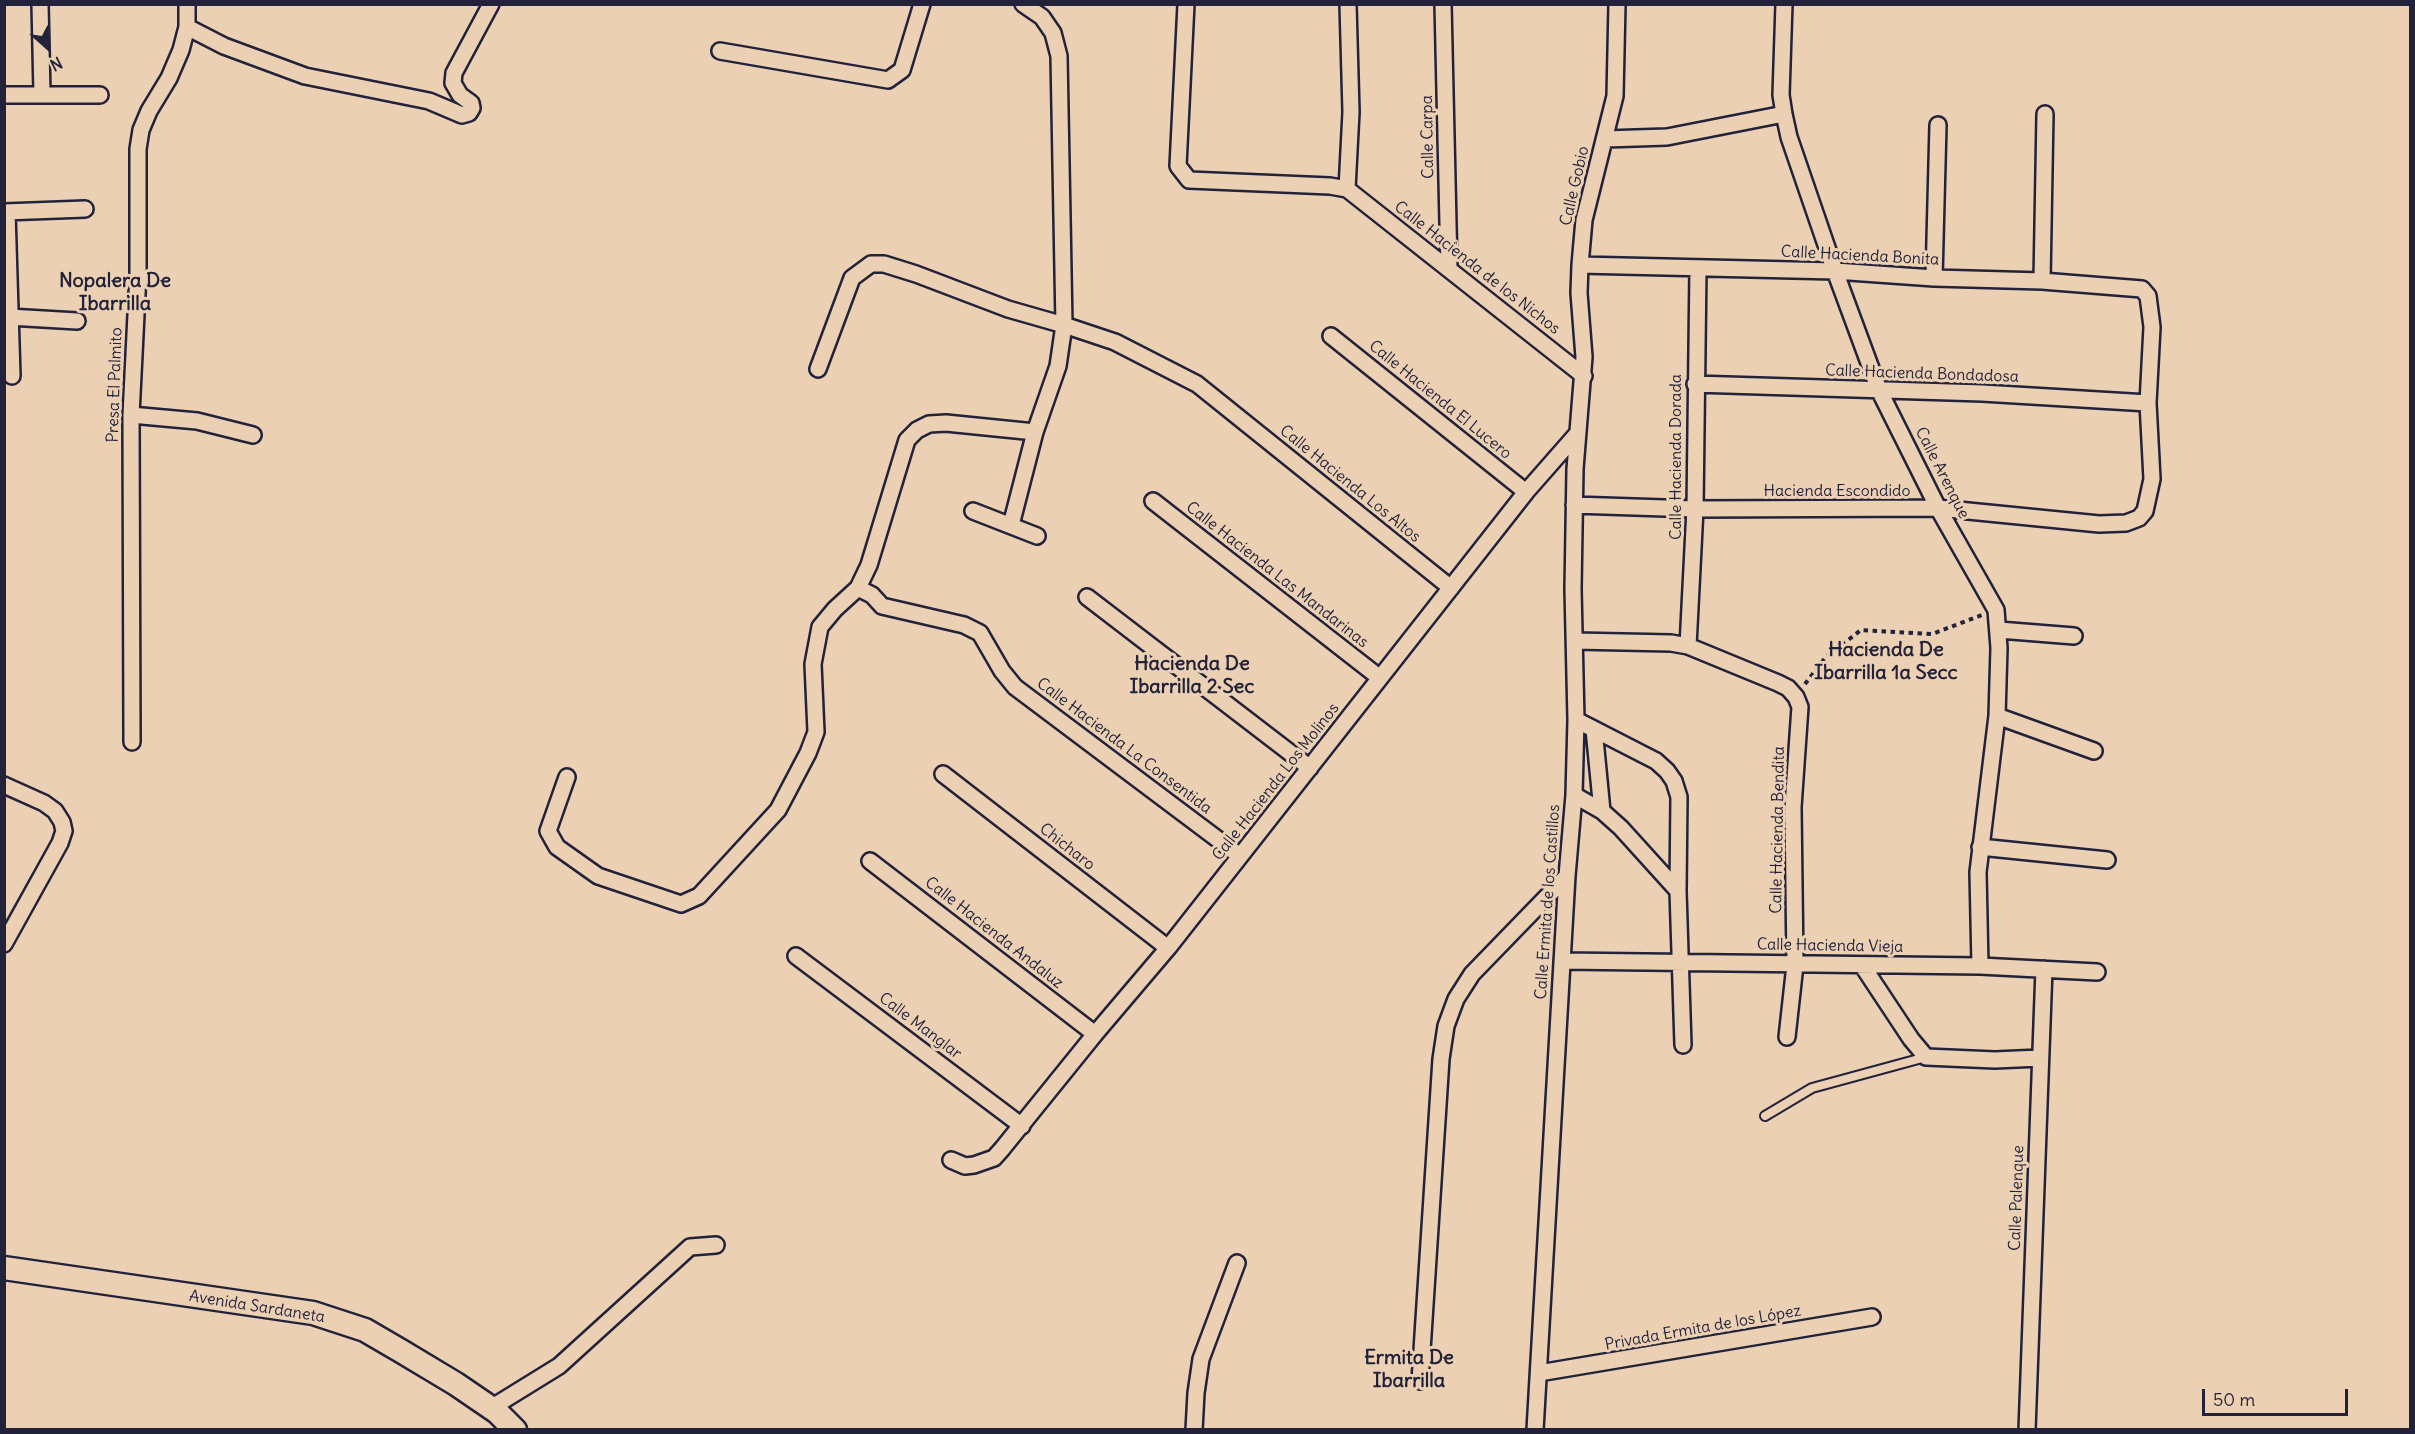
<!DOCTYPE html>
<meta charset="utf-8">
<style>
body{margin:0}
#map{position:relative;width:2415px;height:1434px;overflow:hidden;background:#ecd0b3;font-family:Delius,sans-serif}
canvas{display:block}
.frame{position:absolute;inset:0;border:6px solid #22223b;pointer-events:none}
.north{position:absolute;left:18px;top:18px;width:60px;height:60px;-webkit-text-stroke:4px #ecd0b3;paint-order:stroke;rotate:153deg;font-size:16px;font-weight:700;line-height:24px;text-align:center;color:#22223b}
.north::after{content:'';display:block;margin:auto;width:21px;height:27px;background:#22223b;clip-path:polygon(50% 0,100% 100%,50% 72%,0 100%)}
.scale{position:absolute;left:2202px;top:1389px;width:146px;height:27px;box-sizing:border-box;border:3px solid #22223b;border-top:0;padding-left:8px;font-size:18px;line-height:21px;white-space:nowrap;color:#22223b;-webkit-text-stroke:4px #ecd0b3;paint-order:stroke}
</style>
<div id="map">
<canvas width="2415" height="1434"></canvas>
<div class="frame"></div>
<div class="north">N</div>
<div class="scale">50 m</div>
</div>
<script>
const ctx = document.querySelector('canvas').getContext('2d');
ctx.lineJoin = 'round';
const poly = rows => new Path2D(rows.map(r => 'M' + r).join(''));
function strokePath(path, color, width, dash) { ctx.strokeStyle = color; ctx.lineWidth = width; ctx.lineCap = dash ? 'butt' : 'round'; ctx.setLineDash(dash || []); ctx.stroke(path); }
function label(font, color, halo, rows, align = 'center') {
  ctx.font = font + ' Delius,sans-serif'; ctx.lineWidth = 6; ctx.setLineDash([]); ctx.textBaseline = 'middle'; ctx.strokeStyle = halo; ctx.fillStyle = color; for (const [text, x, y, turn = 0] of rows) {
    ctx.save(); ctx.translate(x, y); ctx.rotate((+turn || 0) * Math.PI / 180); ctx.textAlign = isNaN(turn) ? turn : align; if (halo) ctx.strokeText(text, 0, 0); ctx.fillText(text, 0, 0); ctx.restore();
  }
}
const lane = poly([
 [1765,1116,1812,1088,1926,1057]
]);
const street = poly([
 [40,4,42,94],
 [1186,4,1178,166,1189,180,1330,186,1347,189,1584,376],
 [1443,4,1449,268],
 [1784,4,1781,95,1784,114,1789,137,1835,271,1879,390,1938,508,1996,610,1999,648,1997,716,1978,872,1980,966],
 [187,27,224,46,305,76,429,101,462,115,469,113,472,108,471,103,460,95,453,83,454,73,491,4],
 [720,51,888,80,902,70,922,4],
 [4,95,100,95],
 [1605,139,1667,137,1784,114],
 [1347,189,1351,112,1348,4],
 [4,212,85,209],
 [7,212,12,376],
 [1934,278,1938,125],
 [2042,281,2045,114],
 [9,317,77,321],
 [1331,336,1526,492],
 [818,369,852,278,871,264,884,264,916,274,1008,309,1064,325,1115,342,1197,384,1451,588],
 [1695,384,1982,393,2148,403],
 [131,415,197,421,253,435],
 [1035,432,946,423,929,424,917,430,907,440,869,565,858,588,872,595,882,606,964,625,980,633,1002,671,1015,687,1240,856],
 [1153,501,1380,678],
 [1574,505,1695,509,1938,508,2099,524,2126,523,2139,518,2145,511,2152,479,2148,403,2152,327,2148,296,2142,289,2042,281,1934,278,1835,271,1580,265],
 [973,511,1037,536],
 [1011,525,1035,432,1058,366,1064,325,1059,56,1053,33,1042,17,1023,4],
 [1087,597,1310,768],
 [1999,630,2074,636],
 [1575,641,1671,643,1688,646,1778,683,1788,688,1796,697,1800,707,1793,807,1795,965,1787,1037],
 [1688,646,1695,509,1698,268],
 [1997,716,2094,751],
 [1576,720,1656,761,1667,771,1674,781,1679,797,1678,891,1683,1045],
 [1594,729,1602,811],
 [132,742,131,415,138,274,138,149,141,130,149,111,169,78,181,50,187,27,187,4],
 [943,774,1168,948],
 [567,777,548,831,557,847,598,876,681,904,699,896,778,810,808,753,816,732,813,664,820,627,835,609,858,588],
 [4,785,44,803,55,811,62,822,64,831,60,843,4,944],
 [1574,795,1602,811,1621,828,1678,891],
 [1980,847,2107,860],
 [870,861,1095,1034],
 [796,956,1022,1126],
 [1562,961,1980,966,2097,972],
 [1862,965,1911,1039,1926,1057,1995,1060,2040,1058],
 [951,1160,965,1166,974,1165,994,1158,1002,1149,1095,1034,1168,948,1526,492,1576,435],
 [1539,1373,1872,1317],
 [1420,1381,1441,1059,1446,1026,1456,999,1472,974,1567,876],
 [491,1408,559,1366,690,1247,716,1245],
 [1194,1430,1196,1393,1201,1359,1237,1263],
 [1535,1430,1567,876,1574,795,1576,720,1573,589,1575,469,1584,357,1579,293,1580,265,1584,220,1615,96,1617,4],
 [2027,1430,2044,969]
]);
const secondary = poly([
 [4,1268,313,1313,365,1330,401,1351,456,1384,497,1412,515,1430]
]);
strokePath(lane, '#22223b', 12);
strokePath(street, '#22223b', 20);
strokePath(secondary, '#22223b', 27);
strokePath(poly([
 [1805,684,1825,658,1861,630,1932,634,1982,615]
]), '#22223b', 4, [4.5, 4.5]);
strokePath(lane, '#ecd0b3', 8);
strokePath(street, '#ecd0b3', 15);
strokePath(secondary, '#ecd0b3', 22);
label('16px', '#22223b', '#ecd0b3', [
 ["Calle Carpa",1428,137,-91],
 ["Calle Gobio",1575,186,-77],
 ["Calle Hacienda Bonita",1860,256,3],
 ["Calle Hacienda de los Nichos",1477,268,38],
 ["Calle Hacienda Bondadosa",1922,374,2],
 ["Presa El Palmito",115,385,-88],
 ["Calle Hacienda El Lucero",1440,400,39],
 ["Calle Hacienda Dorada",1676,457,-90],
 ["Calle Arenque",1942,473,63],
 ["Calle Hacienda Los Altos",1350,484,39],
 ["Hacienda Escondido",1837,491],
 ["Calle Hacienda Las Mandarinas",1277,575,38],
 ["Calle Hacienda La Consentida",1124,746,37],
 ["Calle Hacienda Los Molinos",1276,782,-52],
 ["Calle Hacienda Bendita",1778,830,-89],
 ["Chicharo",1067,847,38],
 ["Calle Ermita de los Castillos",1548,902,-86],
 ["Calle Hacienda Andaluz",994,933,38],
 ["Calle Hacienda Vieja",1830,946,1],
 ["Calle Manglar",920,1026,37],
 ["Calle Palenque",2017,1198,-88],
 ["Avenida Sardaneta",257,1307,9],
 ["Privada Ermita de los López",1703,1328,-10]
]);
label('bold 20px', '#22223b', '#ecd0b3', [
 ["Nopalera De",115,281],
 ["Ibarrilla",115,304],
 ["Hacienda De",1886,650],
 ["Ibarrilla 1a Secc",1886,673],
 ["Hacienda De",1192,664],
 ["Ibarrilla 2 Sec",1192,687],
 ["Ermita De",1409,1358],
 ["Ibarrilla",1409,1381]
]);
</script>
